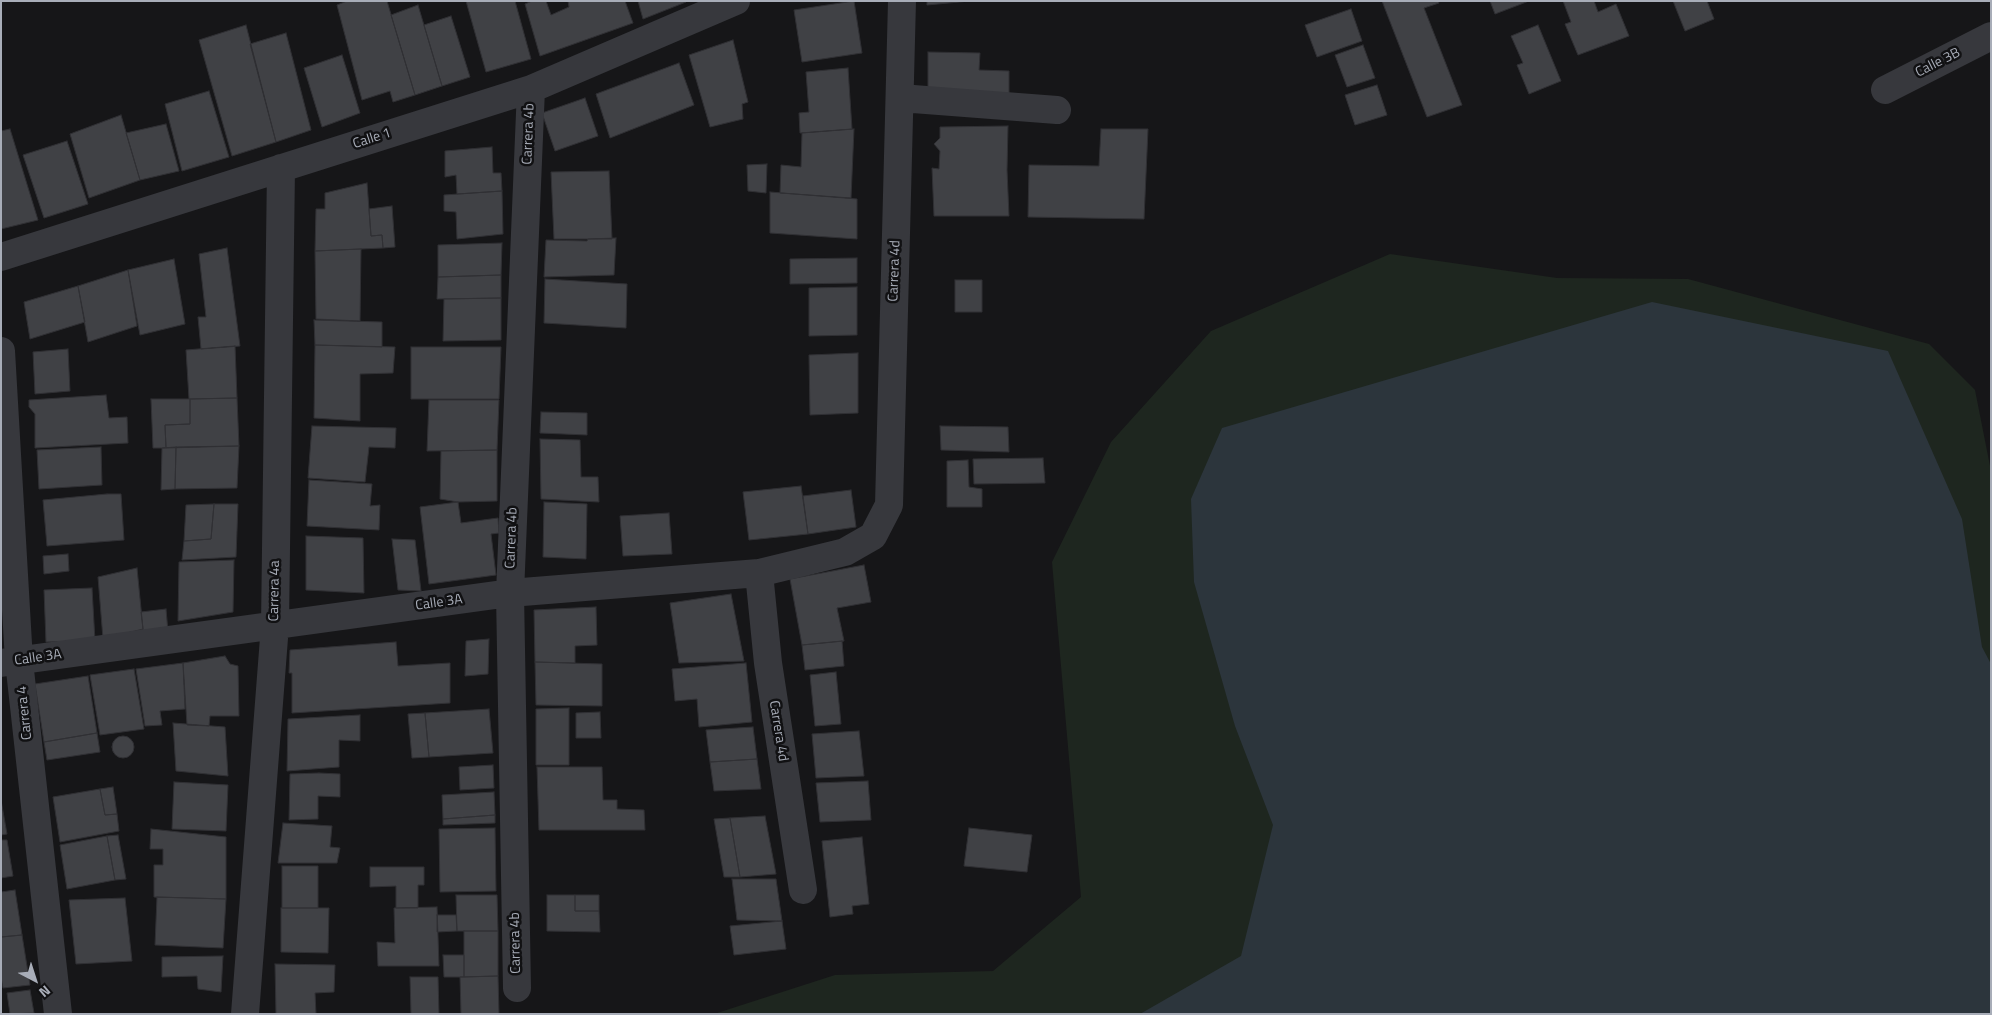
<!DOCTYPE html>
<style>
body{margin:0}
#map{position:relative;width:1992px;height:1015px;overflow:hidden;background:#161618;font-family:"Titillium Web",sans-serif}
canvas{display:block}
.frame{position:absolute;inset:0;border:2px solid #a8adb8;pointer-events:none}
.north{position:absolute;left:10px;top:955px;width:50px;height:50px;-webkit-text-stroke:4px #111113;paint-order:stroke;rotate:140deg;font-size:14px;font-weight:700;line-height:20px;text-align:center;color:#a8adb8}
.north::after{content:'';display:block;margin:auto;width:18px;height:22px;background:#a8adb8;clip-path:polygon(50% 0,100% 100%,50% 72%,0 100%)}
</style>
<div id="map">
<canvas width="1992" height="1015"></canvas>
<div class="frame"></div>
<div class="north">N</div>
</div>
<script>
const ctx = document.querySelector('canvas').getContext('2d');
ctx.lineJoin = 'round';
function paint(path, color) { ctx.fillStyle = color; ctx.fill(path, 'evenodd'); }
const poly = rows => new Path2D(rows.map(r => 'M' + r).join(''));
function strokePath(path, color, width, dash) { ctx.strokeStyle = color; ctx.lineWidth = width; ctx.lineCap = dash ? 'butt' : 'round'; ctx.setLineDash(dash || []); ctx.stroke(path); }
function label(font, color, halo, rows, align = 'center') {
  ctx.font = font + ' "Titillium Web",sans-serif'; ctx.lineWidth = 5; ctx.setLineDash([]); ctx.textBaseline = 'middle'; ctx.strokeStyle = halo; ctx.fillStyle = color; for (const [text, x, y, turn = 0] of rows) {
    ctx.save(); ctx.translate(x, y); ctx.rotate((+turn || 0) * Math.PI / 180); ctx.textAlign = isNaN(turn) ? turn : align; if (halo) ctx.strokeText(text, 0, 0); ctx.fillText(text, 0, 0); ctx.restore();
  }
}
paint(poly([
 [1390,254,1557,278,1688,279,1929,344,1975,390,1991,471,1991,1014,714,1014,835,975,993,971,1081,897,1052,562,1111,442,1211,331]
]), '#1e261f');
paint(poly([
 [1652,302,1888,351,1962,519,1982,647,1991,664,1991,1014,1140,1014,1241,956,1273,825,1235,726,1194,582,1191,499,1222,428]
]), '#2c353c');
const building = poly([
 [347,1,387,1,415,95,393,102,390,91,362,100,337,5,347,1],
 [466,1,515,1,531,59,486,72,466,1],
 [532,1,546,1,551,15,569,7,568,1,625,1,633,23,540,56,525,4,532,1],
 [638,1,685,1,686,2,643,19,638,1],
 [854,1,862,53,802,62,794,10,854,1],
 [927,1,970,1,927,5,927,1],
 [1382,1,1438,1,1439,3,1424,8,1462,105,1427,117,1382,1],
 [1490,1,1529,1,1495,14,1490,1],
 [1563,1,1594,1,1598,12,1616,4,1629,36,1578,55,1565,24,1571,22,1563,1],
 [1673,1,1707,1,1714,19,1685,31,1673,1],
 [418,5,442,86,415,95,391,15,418,5],
 [1351,9,1362,41,1317,57,1305,25,1351,9],
 [451,16,470,77,442,86,424,25,451,16],
 [246,25,276,142,232,156,199,40,246,25],
 [1538,25,1561,81,1529,94,1517,65,1523,63,1511,36,1538,25],
 [286,33,311,130,276,142,250,44,286,33],
 [733,40,748,102,742,104,743,119,710,127,689,55,733,40],
 [1363,45,1375,78,1347,87,1335,55,1363,45],
 [928,52,980,53,979,70,1009,71,1009,100,928,98,928,52],
 [342,55,360,113,322,127,304,68,342,55],
 [679,63,694,105,610,138,596,94,679,63],
 [848,68,852,129,800,133,799,113,809,112,806,72,848,68],
 [1377,85,1387,115,1355,125,1345,95,1377,85],
 [209,91,229,157,182,171,165,104,209,91],
 [585,98,598,136,555,151,542,113,585,98],
 [121,115,140,180,89,198,70,134,121,115],
 [166,124,179,171,140,180,126,133,166,124],
 [1008,126,1007,170,1009,216,934,216,932,168,939,169,940,151,934,144,940,138,940,127,1008,126],
 [10,129,38,220,1,229,1,131,10,129],
 [854,129,851,198,780,193,781,165,801,167,802,133,854,129],
 [1101,129,1148,129,1144,219,1028,217,1029,165,1099,166,1101,129],
 [67,141,88,204,44,218,23,155,67,141],
 [492,147,493,173,501,173,502,191,457,194,456,175,445,177,445,151,492,147],
 [767,164,766,193,748,191,747,165,767,164],
 [609,171,612,239,554,239,551,172,609,171],
 [367,183,371,236,382,235,383,248,315,251,316,209,325,209,325,193,367,183],
 [502,191,503,234,457,239,456,212,444,211,444,195,502,191],
 [770,192,857,199,857,239,770,233,770,192],
 [392,206,395,247,383,248,382,235,371,236,369,209,392,206],
 [616,238,614,275,544,277,546,240,587,241,588,239,616,238],
 [502,243,501,275,438,277,438,245,502,243],
 [227,248,240,346,201,349,198,317,206,317,199,254,227,248],
 [361,249,360,321,316,319,315,251,361,249],
 [857,258,857,283,790,284,790,259,857,258],
 [174,259,185,324,140,335,128,270,174,259],
 [128,270,137,326,88,342,78,286,128,270],
 [501,275,501,298,437,299,438,277,501,275],
 [545,279,627,284,626,328,544,323,545,279],
 [955,280,982,280,982,312,955,312,955,280],
 [78,286,85,322,30,339,24,302,78,286],
 [857,287,857,335,809,336,809,288,857,287],
 [501,298,501,340,443,341,444,299,501,298],
 [314,320,382,322,382,347,315,345,314,320],
 [315,345,395,347,393,373,360,374,360,421,314,418,315,345],
 [235,346,237,398,189,399,186,350,235,346],
 [411,347,501,347,499,399,411,399,411,347],
 [68,349,70,391,35,394,33,352,68,349],
 [858,353,858,413,810,415,809,355,858,353],
 [106,395,109,418,127,417,128,443,35,448,35,414,29,407,29,400,106,395],
 [237,398,239,446,166,448,165,425,190,424,190,399,237,398],
 [151,399,190,399,190,424,165,425,166,448,153,448,151,399],
 [429,400,499,400,497,450,427,451,429,400],
 [541,412,587,413,587,435,540,433,541,412],
 [312,426,396,428,395,448,369,447,365,482,308,478,312,426],
 [940,426,1008,427,1009,452,941,450,940,426],
 [540,439,580,440,581,477,598,477,599,502,541,499,540,439],
 [239,446,237,488,175,489,176,447,239,446],
 [101,447,102,485,39,489,37,450,101,447],
 [176,447,175,489,161,490,162,448,176,447],
 [497,450,497,501,458,502,440,499,441,451,497,450],
 [1043,458,1045,483,974,484,973,459,1043,458],
 [968,460,969,487,982,489,982,507,947,507,947,461,968,460],
 [309,480,372,484,370,506,380,505,379,530,307,526,309,480],
 [801,486,808,534,749,540,743,492,801,486],
 [851,490,856,527,808,534,803,496,851,490],
 [107,494,121,494,124,540,47,546,43,500,107,494],
 [458,502,461,523,498,518,499,533,491,534,496,575,429,584,420,507,458,502],
 [544,502,587,504,586,559,543,557,544,502],
 [214,504,211,539,184,541,186,505,214,504],
 [214,504,238,504,236,557,182,560,184,541,211,539,214,504],
 [669,513,672,554,623,556,620,516,669,513],
 [306,536,363,538,364,593,306,590,306,536],
 [392,539,415,540,421,591,398,590,392,539],
 [68,554,69,571,44,574,43,556,68,554],
 [234,560,233,612,178,621,179,562,234,560],
 [864,565,871,602,837,608,844,641,802,645,790,579,864,565],
 [137,568,143,629,103,639,98,577,137,568],
 [92,588,95,641,46,642,44,590,92,588],
 [731,594,744,661,679,663,670,603,731,594],
 [596,607,597,645,575,646,575,663,535,662,534,610,596,607],
 [166,609,168,632,144,638,141,612,166,609],
 [489,639,488,674,465,676,466,641,489,639],
 [842,641,844,666,805,670,802,645,842,641],
 [396,642,398,666,450,663,450,703,292,713,292,673,289,673,290,650,396,642],
 [225,656,230,664,238,666,239,716,210,716,209,726,187,725,183,663,225,656],
 [535,662,602,664,602,706,536,705,535,662],
 [183,663,185,709,160,711,162,725,145,726,136,669,183,663],
 [746,663,752,722,699,727,697,699,675,701,672,669,746,663],
 [134,669,144,729,100,735,90,675,134,669],
 [836,672,841,724,815,726,810,675,836,672],
 [88,676,97,733,44,742,35,684,88,676],
 [569,708,569,765,536,765,536,709,569,708],
 [489,709,493,753,429,757,425,713,489,709],
 [600,712,601,738,576,738,576,713,600,712],
 [425,713,429,757,412,758,408,714,425,713],
 [360,715,360,741,339,740,339,767,287,771,288,719,360,715],
 [173,723,225,727,228,776,176,771,173,723],
 [753,727,757,759,710,762,706,730,753,727],
 [859,731,864,776,816,778,812,734,859,731],
 [97,733,100,752,47,760,44,742,97,733],
 '112 747a11 11 0 1 1 22 0a11 11 0 1 1-22 0Z',
 [757,759,761,789,714,791,710,762,757,759],
 [493,765,494,788,460,790,459,767,493,765],
 [537,767,602,767,603,800,617,800,617,809,644,810,645,830,539,830,537,767],
 [319,773,340,774,340,797,318,796,318,819,289,820,290,774,319,773],
 [868,781,871,820,820,822,816,783,868,781],
 [174,782,228,785,226,831,172,829,174,782],
 [113,787,117,814,105,815,100,789,113,787],
 [100,789,105,815,117,814,119,831,60,842,53,797,100,789],
 [494,792,495,815,443,819,442,795,494,792],
 [1,800,7,834,1,835,1,800],
 [495,815,495,823,443,825,443,819,495,815],
 [765,816,776,874,740,877,730,818,765,816],
 [730,818,740,877,724,877,714,819,730,818],
 [283,823,332,826,330,847,340,848,337,863,278,863,283,823],
 [495,828,496,891,440,892,439,829,495,828],
 [969,828,1032,835,1027,872,964,866,969,828],
 [151,829,226,837,226,899,154,897,154,865,163,865,163,849,150,849,151,829],
 [118,835,126,879,115,880,107,836,118,835],
 [107,836,115,880,67,889,60,845,107,836],
 [862,837,869,904,852,906,853,914,830,917,822,841,862,837],
 [1,840,7,840,13,876,1,878,1,840],
 [282,866,318,866,318,908,282,908,282,866],
 [370,867,424,867,424,885,418,885,418,908,396,908,396,886,370,887,370,867],
 [732,879,776,879,782,921,737,920,732,879],
 [15,890,22,935,1,937,1,892,15,890],
 [456,895,497,895,498,931,457,931,456,895],
 [547,895,575,895,575,911,599,911,600,932,547,931,547,895],
 [575,895,599,895,599,911,575,911,575,895],
 [157,897,226,899,223,948,155,945,157,897],
 [125,898,132,961,76,964,69,900,125,898],
 [437,907,439,966,378,966,377,942,395,943,394,908,437,907],
 [281,908,329,908,328,953,281,952,281,908],
 [437,915,456,915,457,931,437,932,437,915],
 [782,921,786,949,734,955,730,926,782,921],
 [464,931,498,931,498,976,464,977,464,931],
 [22,935,30,985,3,988,1,978,1,937,22,935],
 [443,955,464,955,464,977,444,977,443,955],
 [223,956,221,992,198,989,197,976,162,977,162,957,223,956],
 [275,964,335,965,334,992,315,993,316,1014,276,1014,275,964],
 [498,976,499,1014,461,1014,460,977,498,976],
 [410,977,438,977,439,1014,411,1014,410,977],
 [30,990,34,1013,10,1014,7,993,30,990]
]);
paint(building, '#404145');
strokePath(building, '#303034', 1);
strokePath(poly([
 [1885,90,1991,36],
 [900,98,1057,110],
 [1,257,531,89,736,1],
 [1,351,19,661,58,1014],
 [759,573,768,663,803,890],
 [1,663,510,593,759,573,845,552,873,536,889,505,902,1],
 [517,988,510,593,531,89],
 [245,1014,275,625,281,168]
]), '#37383d', 28);
label('14px', '#a8adb8', '#111113', [
 ["Calle 3B",1938,63,-27],
 ["Carrera 4b",529,134,-88],
 ["Calle 1",372,139,-18],
 ["Carrera 4d",895,271,-88],
 ["Carrera 4b",512,538,-88],
 ["Carrera 4a",275,591,-89],
 ["Calle 3A",439,603,-8],
 ["Calle 3A",38,658,-8],
 ["Carrera 4",25,713,-96],
 ["Carrera 4d",778,731,81],
 ["Carrera 4b",516,943,-91]
]);
</script>
